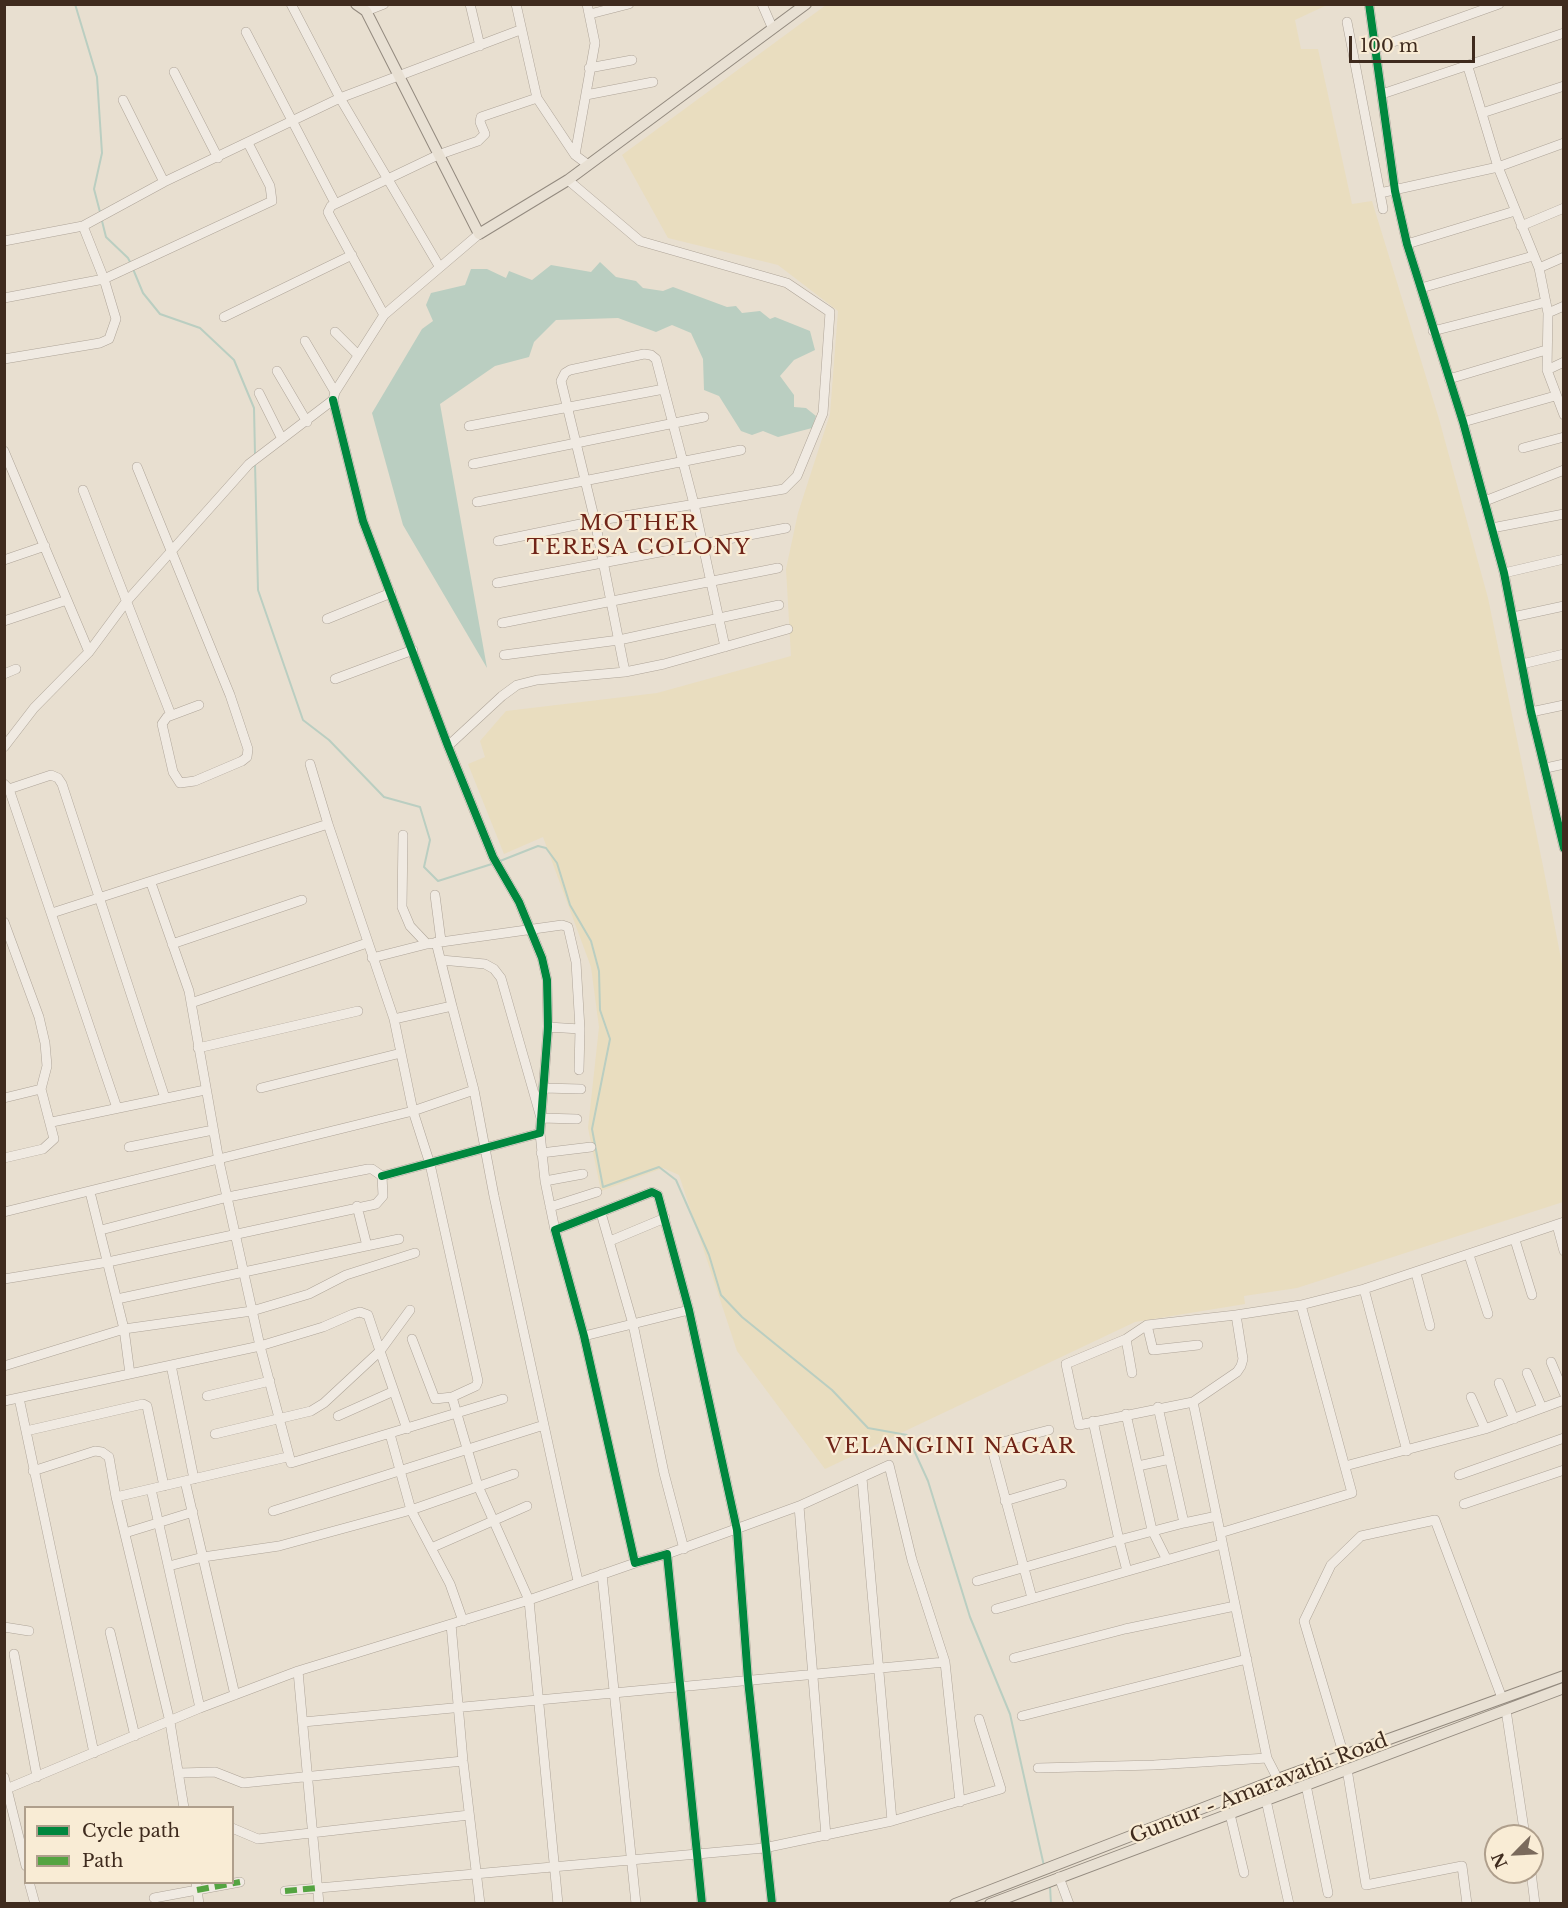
<!DOCTYPE html>
<style>
body{margin:0}
#map{position:relative;width:1568px;height:1908px;overflow:hidden;background:#e8dfd0;font-family:"Libre Baskerville",serif}
canvas{display:block}
.frame{position:absolute;inset:0;border:6px solid #3f2b1e;pointer-events:none}
.legend{position:absolute;left:24px;top:1806px;width:210px;height:78px;box-sizing:border-box;background:#f9ecd5;border:2px solid #af9f8c;margin:0;padding:8px 10px;list-style:none;font-size:18px;color:#3f2b1e}
.legend li{display:flex;align-items:center;gap:12px;height:30px}
.legend b{width:30px;border:2px solid #af9f8c}
.north{position:absolute;left:1484px;top:1824px;width:60px;height:60px;box-sizing:border-box;background:#f9ecd5;border:2px solid #af9f8c;border-radius:50%;rotate:246deg;font-size:16px;font-weight:700;line-height:24px;text-align:center;color:#3f2b1e}
.north::after{content:'';display:block;margin:auto;width:21px;height:27px;background:#7a6a5c;clip-path:polygon(50% 0,100% 100%,50% 72%,0 100%)}
.scale{position:absolute;left:1349px;top:36px;width:126px;height:27px;box-sizing:border-box;border:3px solid #3f2b1e;border-top:0;padding-left:8px;font-size:18px;line-height:21px;white-space:nowrap;color:#3f2b1e;-webkit-text-stroke:4px #f9ecd5;paint-order:stroke}
</style>
<div id="map">
<canvas width="1568" height="1908"></canvas>
<div class="frame"></div>
<ul class="legend">
<li><b style="height:8px;background:#00873e"></b>Cycle path</li>
<li><b style="height:8px;background:#54a441"></b>Path</li>
</ul>
<div class="north">N</div>
<div class="scale">100 m</div>
</div>
<script>
const ctx = document.querySelector('canvas').getContext('2d');
ctx.lineJoin = 'round';
function paint(path, color) { ctx.fillStyle = color; ctx.fill(path, 'evenodd'); }
const poly = rows => new Path2D(rows.map(r => 'M' + r).join(''));
function strokePath(path, color, width, dash) { ctx.strokeStyle = color; ctx.lineWidth = width; ctx.lineCap = dash ? 'butt' : 'round'; ctx.setLineDash(dash || []); ctx.stroke(path); }
function label(font, color, halo, rows, align = 'center') {
  ctx.font = font + ' "Libre Baskerville",serif'; ctx.lineWidth = 4.5; ctx.setLineDash([]); ctx.textBaseline = 'middle'; ctx.strokeStyle = halo; ctx.fillStyle = color; for (const [text, x, y, turn = 0] of rows) {
    ctx.save(); ctx.translate(x, y); ctx.rotate((+turn || 0) * Math.PI / 180); ctx.textAlign = isNaN(turn) ? turn : align; if (halo) ctx.strokeText(text, 0, 0); ctx.fillText(text, 0, 0); ctx.restore();
  }
}
paint(poly([
 [826,5,1327,5,1295,20,1301,49,1318,49,1352,204,1372,201,1439,419,1488,598,1543,866,1563,969,1563,1202,1297,1288,1244,1296,1245,1304,1135,1322,825,1469,737,1351,679,1175,663,1168,601,1191,588,1128,599,1027,591,967,543,837,504,854,468,764,485,757,480,741,506,711,657,693,791,656,786,569,798,513,830,414,838,311,778,265,668,238,622,155]
]), '#e9ddbf');
paint(poly([
 [600,262,616,277,636,281,643,288,663,291,673,287,727,307,736,306,742,313,760,311,770,319,775,317,810,331,815,350,794,360,780,376,794,395,794,407,806,408,816,416,812,428,778,437,763,431,752,435,741,431,719,396,704,390,703,359,691,333,672,325,656,332,618,318,556,320,534,342,529,357,495,366,440,404,487,668,403,525,372,413,422,329,433,321,426,305,431,293,465,285,471,269,487,269,506,278,509,271,532,280,551,265,591,272]
]), '#bacec1');
strokePath(poly([
 [75,4,97,77,102,153,94,189,100,212],
 [102,221,106,237,128,258,131,264],
 [133,269,143,293,160,314,200,328,234,360,254,408,255,454],
 [255,463,258,590,303,720,329,740,384,797,420,807,430,840,424,867,438,881,495,863],
 [500,861,538,846,546,848,557,863,570,905,591,941,599,971,600,1010,610,1039,592,1129,603,1187,659,1167,676,1180,709,1255,721,1295,742,1317,832,1390,868,1428,907,1435,928,1481,970,1617,1010,1714,1044,1866],
 [1050,1886,1051,1904]
]), '#bacec1', 2);
const minor = poly([
 [291,4,340,98,439,266],
 [470,4,480,46],
 [516,4,537,98],
 [762,4,772,27],
 [1369,4,1395,191,1407,244,1463,422,1504,573,1531,712,1564,848],
 [366,11,384,4],
 [590,14,629,4],
 [1347,22,1380,193],
 [246,32,335,203],
 [1376,48,1499,4],
 [1468,67,1498,167,1539,268,1548,313,1547,370,1564,415],
 [589,68,632,60],
 [174,72,218,158],
 [1382,94,1564,33],
 [586,95,653,82],
 [123,100,164,182],
 [1482,113,1564,86],
 [575,155,595,43,587,4],
 [1383,209,1380,193,1498,167,1564,143],
 [1521,226,1564,208],
 [4,241,83,226,164,182,340,98,520,30],
 [1407,244,1515,211],
 [1539,268,1564,257],
 [1421,288,1533,256],
 [4,298,104,279,83,226],
 [1548,313,1564,306],
 [384,315,330,216,328,212,331,206,438,155,478,141,485,134,480,122,481,117,537,98,575,155,587,164],
 [224,317,352,255],
 [1433,331,1546,302],
 [335,332,358,355],
 [305,341,335,392],
 [4,359,100,343,109,339,116,319,104,279,272,201,270,186,248,143],
 [1547,370,1564,362],
 [277,371,307,422],
 [1449,379,1546,350],
 [259,393,282,439],
 [333,400,363,521,448,746,493,857,519,902,542,958,547,980,548,1027,540,1133,382,1176],
 [1463,422,1555,396],
 [469,426,664,389],
 [1523,448,1564,437],
 [4,451,89,652],
 [473,464,704,417],
 [137,467,230,695,248,749,247,757,242,761,195,781,180,783,173,772,162,724,167,717,199,705],
 [83,490,171,715],
 [1485,501,1564,470],
 [477,502,741,450],
 [1492,528,1564,514],
 [498,541,595,521,784,489,797,476,823,413,830,312,787,283,640,241,568,180],
 [4,560,45,546],
 [1504,573,1564,559],
 [497,583,786,528],
 [1513,617,1564,606],
 [327,619,391,593],
 [4,621,67,600],
 [502,623,778,568],
 [504,655,619,640,779,605],
 [1522,664,1564,654],
 [625,672,595,521,561,381,565,373,570,370,644,354,651,355,656,359,694,504,725,647],
 [4,674,16,669],
 [335,679,413,650],
 [1531,712,1564,705],
 [448,746,502,696,517,685,537,680,625,672,664,664,788,629],
 [4,747,34,708,89,652,126,602,249,464,333,400,335,392,384,315,479,234],
 [310,764,328,824,394,1019,413,1111,430,1164,478,1381,476,1386,452,1397,435,1399,412,1339],
 [1546,768,1564,764],
 [4,784,9,789,117,1108],
 [9,789,51,775,58,778,62,784,165,1098],
 [403,835,402,907,410,926,427,944,562,925,568,927,576,962,580,1029],
 [151,883,189,991,219,1161,260,1346,291,1463,503,1399],
 [435,895,441,941],
 [52,913,328,824],
 [4,922,39,1017,45,1043,47,1066,41,1089],
 [172,944,302,900],
 [372,958,427,944],
 [441,960,485,964,494,969,501,978,541,1118,577,1119],
 [191,1003,367,943],
 [452,1006,474,1090,494,1196,578,1581],
 [394,1019,452,1006,436,942],
 [548,1027,580,1029,579,1070],
 [198,1048,358,1011],
 [261,1088,401,1053],
 [543,1088,581,1089],
 [4,1098,41,1089,54,1139,43,1149,4,1158],
 [52,1122,205,1090],
 [540,1133,545,1181,555,1230],
 [129,1147,213,1130],
 [541,1153,591,1147],
 [545,1181,583,1174],
 [90,1192,124,1329,130,1374],
 [357,1206,367,1246],
 [550,1207,597,1192],
 [4,1212,413,1111,474,1090],
 [601,1213,633,1324,664,1473,684,1549],
 [1557,1225,1564,1251],
 [1515,1240,1532,1295],
 [610,1241,665,1218],
 [1469,1255,1488,1314],
 [1416,1273,1430,1326],
 [4,1279,108,1262,376,1204,383,1196,382,1176,372,1169,368,1169,228,1197,101,1230],
 [1364,1289,1407,1451],
 [117,1299,399,1239],
 [1147,1325,1236,1315],
 [584,1336,689,1310],
 [1126,1339,1132,1373],
 [1551,1362,1564,1393],
 [171,1365,194,1479],
 [4,1366,124,1329,252,1311,309,1294,346,1275,415,1253],
 [1527,1373,1542,1408],
 [1499,1383,1514,1419],
 [207,1396,270,1381],
 [452,1397,478,1486,529,1600,558,1904],
 [1471,1397,1485,1429],
 [19,1398,94,1753],
 [4,1401,260,1346,323,1327,353,1314,360,1312,368,1315,380,1351,324,1403,311,1411,215,1434],
 [1193,1402,1079,1425,1066,1364,1126,1339,1147,1325,1153,1350,1198,1345],
 [1158,1407,1184,1523,1217,1516],
 [1126,1414,1152,1530,1167,1560],
 [338,1416,394,1391],
 [407,1429,380,1351,410,1310],
 [26,1431,143,1404,147,1406,164,1486],
 [390,1434,411,1510,450,1584,463,1621],
 [1138,1466,1170,1459],
 [1345,1466,1485,1429,1564,1400],
 [33,1471,95,1451,102,1452,109,1457,116,1497],
 [1459,1475,1564,1438],
 [862,1478,892,1821],
 [185,1481,235,1695],
 [151,1489,200,1708],
 [1005,1501,1062,1484],
 [1464,1504,1564,1470],
 [799,1506,826,1836],
 [273,1511,544,1425],
 [125,1533,193,1512],
 [1220,1533,1352,1493,1301,1305],
 [431,1548,527,1506],
 [667,1554,799,1506,889,1465,912,1560,945,1662,960,1802],
 [169,1566,203,1557,279,1546,411,1510,514,1474],
 [1127,1571,1119,1540,1184,1523],
 [602,1574,636,1904],
 [977,1581,1119,1540,1093,1421],
 [1032,1598,991,1445,1049,1430],
 [996,1609,1222,1544],
 [451,1624,463,1761,480,1904],
 [4,1627,29,1631],
 [110,1632,135,1736],
 [14,1654,37,1777],
 [1014,1658,1125,1629,1235,1606],
 [298,1671,319,1904],
 [1506,1710,1525,1836],
 [1022,1716,1247,1659],
 [303,1722,945,1662],
 [1344,1756,1304,1621,1331,1565,1361,1536,1435,1520,1502,1698],
 [1038,1768,1154,1765,1267,1758],
 [1347,1769,1366,1885,1462,1866,1467,1904],
 [180,1773,215,1772,243,1783,463,1761],
 [4,1777,26,1866],
 [1306,1785,1328,1893],
 [4,1790,200,1708,298,1671,529,1600,635,1563],
 [1285,1793,1267,1758,1193,1402,1237,1372,1241,1366,1243,1359,1236,1315,1301,1305,1364,1289,1564,1222],
 [1266,1800,1289,1904],
 [184,1808,170,1722,116,1497,287,1457],
 [1230,1814,1244,1873],
 [232,1828,258,1839,469,1815],
 [1531,1872,1535,1904],
 [1059,1877,1069,1904],
 [29,1882,35,1904],
 [196,1882,199,1904],
 [285,1891,764,1848,892,1821,1001,1789,979,1719],
 [154,1898,240,1882],
 [702,1904,667,1554,635,1563,584,1336,555,1230,652,1192,658,1195,689,1310,737,1530,748,1680,772,1904]
]);
const major = poly([
 [356,4,366,11,479,234,568,180,806,4],
 [955,1904,1278,1779,1564,1676],
 [990,1904,1564,1688]
]);
strokePath(minor, '#aea498', 10);
strokePath(major, '#938a7f', 12);
strokePath(minor, '#f0eae2', 9);
strokePath(major, '#e8e0d3', 10);
strokePath(poly([
 [197,1890,240,1882],
 [285,1891,317,1888]
]), '#54a441', 6, [12, 6]);
strokePath(poly([
 [1369,4,1395,191,1407,244,1463,422,1504,573,1531,712,1564,848],
 [333,400,363,521,448,746,493,857,519,902,542,958,547,980,548,1027,540,1133,382,1176],
 [702,1904,667,1554,635,1563,584,1336,555,1230,652,1192,658,1195,689,1310,737,1530,748,1680,772,1904]
]), '#00873e', 8);
label('20px', '#3f2b1e', '#f9ecd5', [
 ["Guntur - Amaravathi Road",1259,1789,-21]
]);
ctx.letterSpacing = '1.5px';
label('21px', '#702418', '#f9ecd5', [
 ["MOTHER",639,524],
 ["TERESA COLONY",639,548],
 ["VELANGINI NAGAR",951,1447]
]);
ctx.letterSpacing = '0px';
</script>
